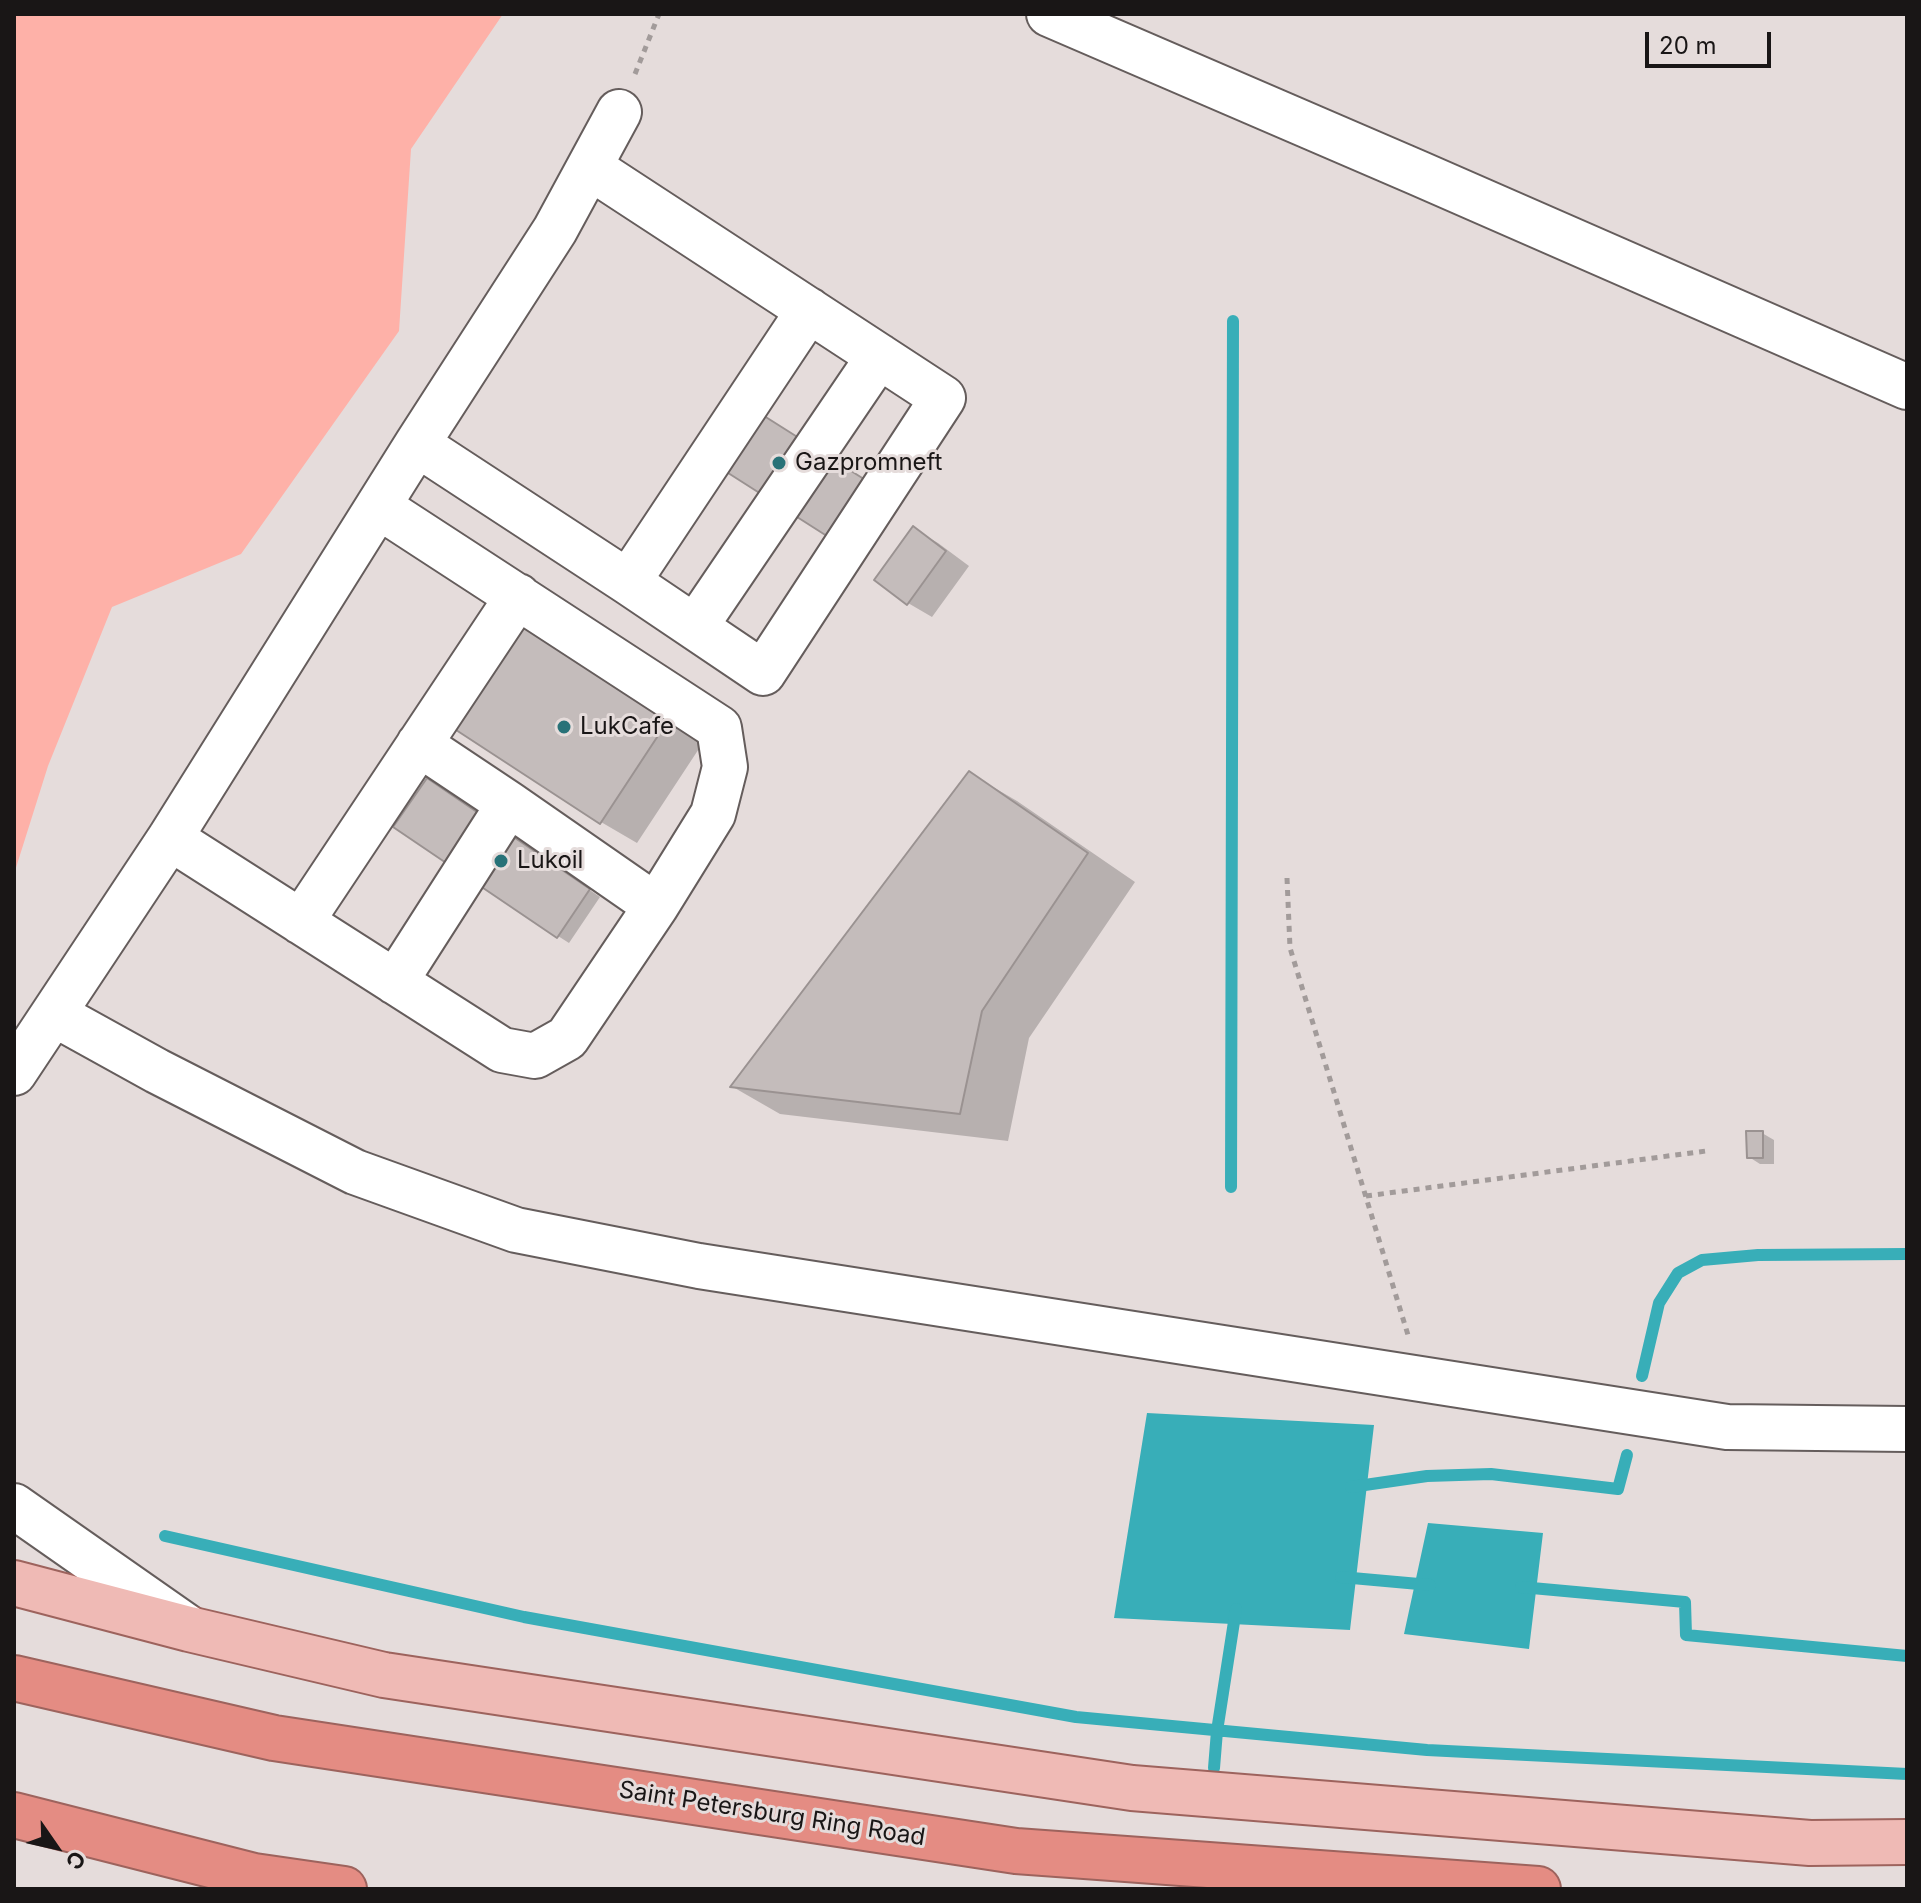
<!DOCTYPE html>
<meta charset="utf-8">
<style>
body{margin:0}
#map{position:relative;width:1921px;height:1903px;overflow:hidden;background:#e5dcdb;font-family:Inter,sans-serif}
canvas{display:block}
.frame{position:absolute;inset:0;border:16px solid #191616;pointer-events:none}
.north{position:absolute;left:16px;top:1807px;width:80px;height:80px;-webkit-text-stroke:6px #e5dcdb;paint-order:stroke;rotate:124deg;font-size:22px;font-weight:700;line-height:32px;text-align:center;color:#191616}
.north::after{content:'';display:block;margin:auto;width:28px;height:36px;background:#191616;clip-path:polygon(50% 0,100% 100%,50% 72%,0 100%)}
.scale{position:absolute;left:1645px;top:32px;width:126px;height:36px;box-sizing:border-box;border:4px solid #191616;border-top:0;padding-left:10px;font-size:24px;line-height:28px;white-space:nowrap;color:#191616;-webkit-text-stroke:6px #e5dcdb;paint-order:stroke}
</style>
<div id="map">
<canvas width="1921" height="1903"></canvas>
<div class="frame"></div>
<div class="north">С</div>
<div class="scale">20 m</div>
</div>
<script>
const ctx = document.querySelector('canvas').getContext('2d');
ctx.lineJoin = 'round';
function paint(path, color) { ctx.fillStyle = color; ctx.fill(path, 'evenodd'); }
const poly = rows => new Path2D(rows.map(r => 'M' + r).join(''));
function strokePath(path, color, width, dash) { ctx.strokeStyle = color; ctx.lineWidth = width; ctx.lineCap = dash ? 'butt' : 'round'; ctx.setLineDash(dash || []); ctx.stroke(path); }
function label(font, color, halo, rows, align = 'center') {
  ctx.font = font + ' Inter,sans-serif'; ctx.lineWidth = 6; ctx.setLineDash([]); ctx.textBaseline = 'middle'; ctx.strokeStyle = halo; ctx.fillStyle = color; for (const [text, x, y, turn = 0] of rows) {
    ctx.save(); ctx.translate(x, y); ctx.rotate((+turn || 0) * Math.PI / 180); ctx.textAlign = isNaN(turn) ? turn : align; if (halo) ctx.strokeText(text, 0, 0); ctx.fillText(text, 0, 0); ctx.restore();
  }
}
paint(poly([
 [14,14,503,14,411,149,399,331,241,554,112,607,48,766,14,874]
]), '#feb1a8');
paint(poly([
 [1147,1413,1374,1425,1350,1630,1114,1618],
 [1428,1523,1543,1533,1529,1649,1404,1634]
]), '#38aeb8');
paint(poly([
 [914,529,938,543,969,566,932,617,908,603],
 [525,622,706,738,637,843,601,822],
 [969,773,1017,801,1135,882,1029,1038,1008,1141,780,1114,733,1087],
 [439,787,600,897,569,943,558,936],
 [1762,1133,1774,1140,1774,1164,1760,1164,1749,1157]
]), '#0003');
strokePath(poly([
 [1231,1187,1233,321],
 [1642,1376,1659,1303,1678,1273,1702,1260,1758,1255,1907,1254],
 [1351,1487,1427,1476,1491,1474,1618,1489,1627,1455],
 [165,1536,524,1617,1076,1717,1427,1750,1907,1774],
 [1341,1577,1430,1585],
 [1521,1587,1685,1602,1686,1635,1907,1656],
 [1214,1768,1217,1731,1236,1609]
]), '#38aeb8', 12);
const building = poly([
 [761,414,867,481,830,538,725,471,761,414],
 [913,526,946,551,907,605,874,580,913,526],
 [524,619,671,716,600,824,453,728,524,619],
 [969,771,1088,853,982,1011,960,1114,730,1087,969,771],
 [427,778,590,889,557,938,393,827,427,778],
 [1746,1131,1763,1131,1763,1158,1747,1158,1746,1131]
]);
paint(building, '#c4bcbb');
strokePath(building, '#9a9291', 2);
const minor = poly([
 [1049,14,1418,173,1907,387],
 [417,444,628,582,763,673,943,398,591,168],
 [628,582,809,310],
 [695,627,879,356],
 [419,744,509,804,656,906],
 [170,838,502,1050,535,1056,567,1038,656,906,713,814,725,767,719,728,378,506],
 [301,922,518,596],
 [395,982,509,804],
 [54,1014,157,1071,355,1172,516,1230,699,1266,1727,1427,1907,1429],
 [14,1073,170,838,417,444,555,230,619,112],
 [14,1506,187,1627]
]);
const major = poly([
 [14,1583,189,1629,384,1675,1132,1788,1810,1843,1907,1842]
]);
const highway = poly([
 [14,1678,274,1738,1016,1851,1538,1889],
 [14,1815,254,1876,344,1889]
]);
strokePath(minor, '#655d5c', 48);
strokePath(major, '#9d635d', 48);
strokePath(highway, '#9d635d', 48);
strokePath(poly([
 [635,74,659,14],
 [1287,878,1290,948,1408,1335],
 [1366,1196,1706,1151]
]), '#a29b9a', 5, [6, 6]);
strokePath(minor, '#fff', 44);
strokePath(major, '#efbab5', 44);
strokePath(highway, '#e48c83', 44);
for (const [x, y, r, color] of [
 [779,463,8,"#287278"],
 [564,727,8,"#287278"],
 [501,861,8,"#287278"]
]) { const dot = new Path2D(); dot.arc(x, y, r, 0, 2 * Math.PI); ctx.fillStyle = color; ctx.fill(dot); strokePath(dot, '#e5dcdb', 3); }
label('24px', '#191616', '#e5dcdb', [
 ["Gazpromneft",795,463],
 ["LukCafe",580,727],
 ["Lukoil",517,861]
], 'left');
label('24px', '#191616', '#e5dcdb', [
 ["Saint Petersburg Ring Road",772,1814,9]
]);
</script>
